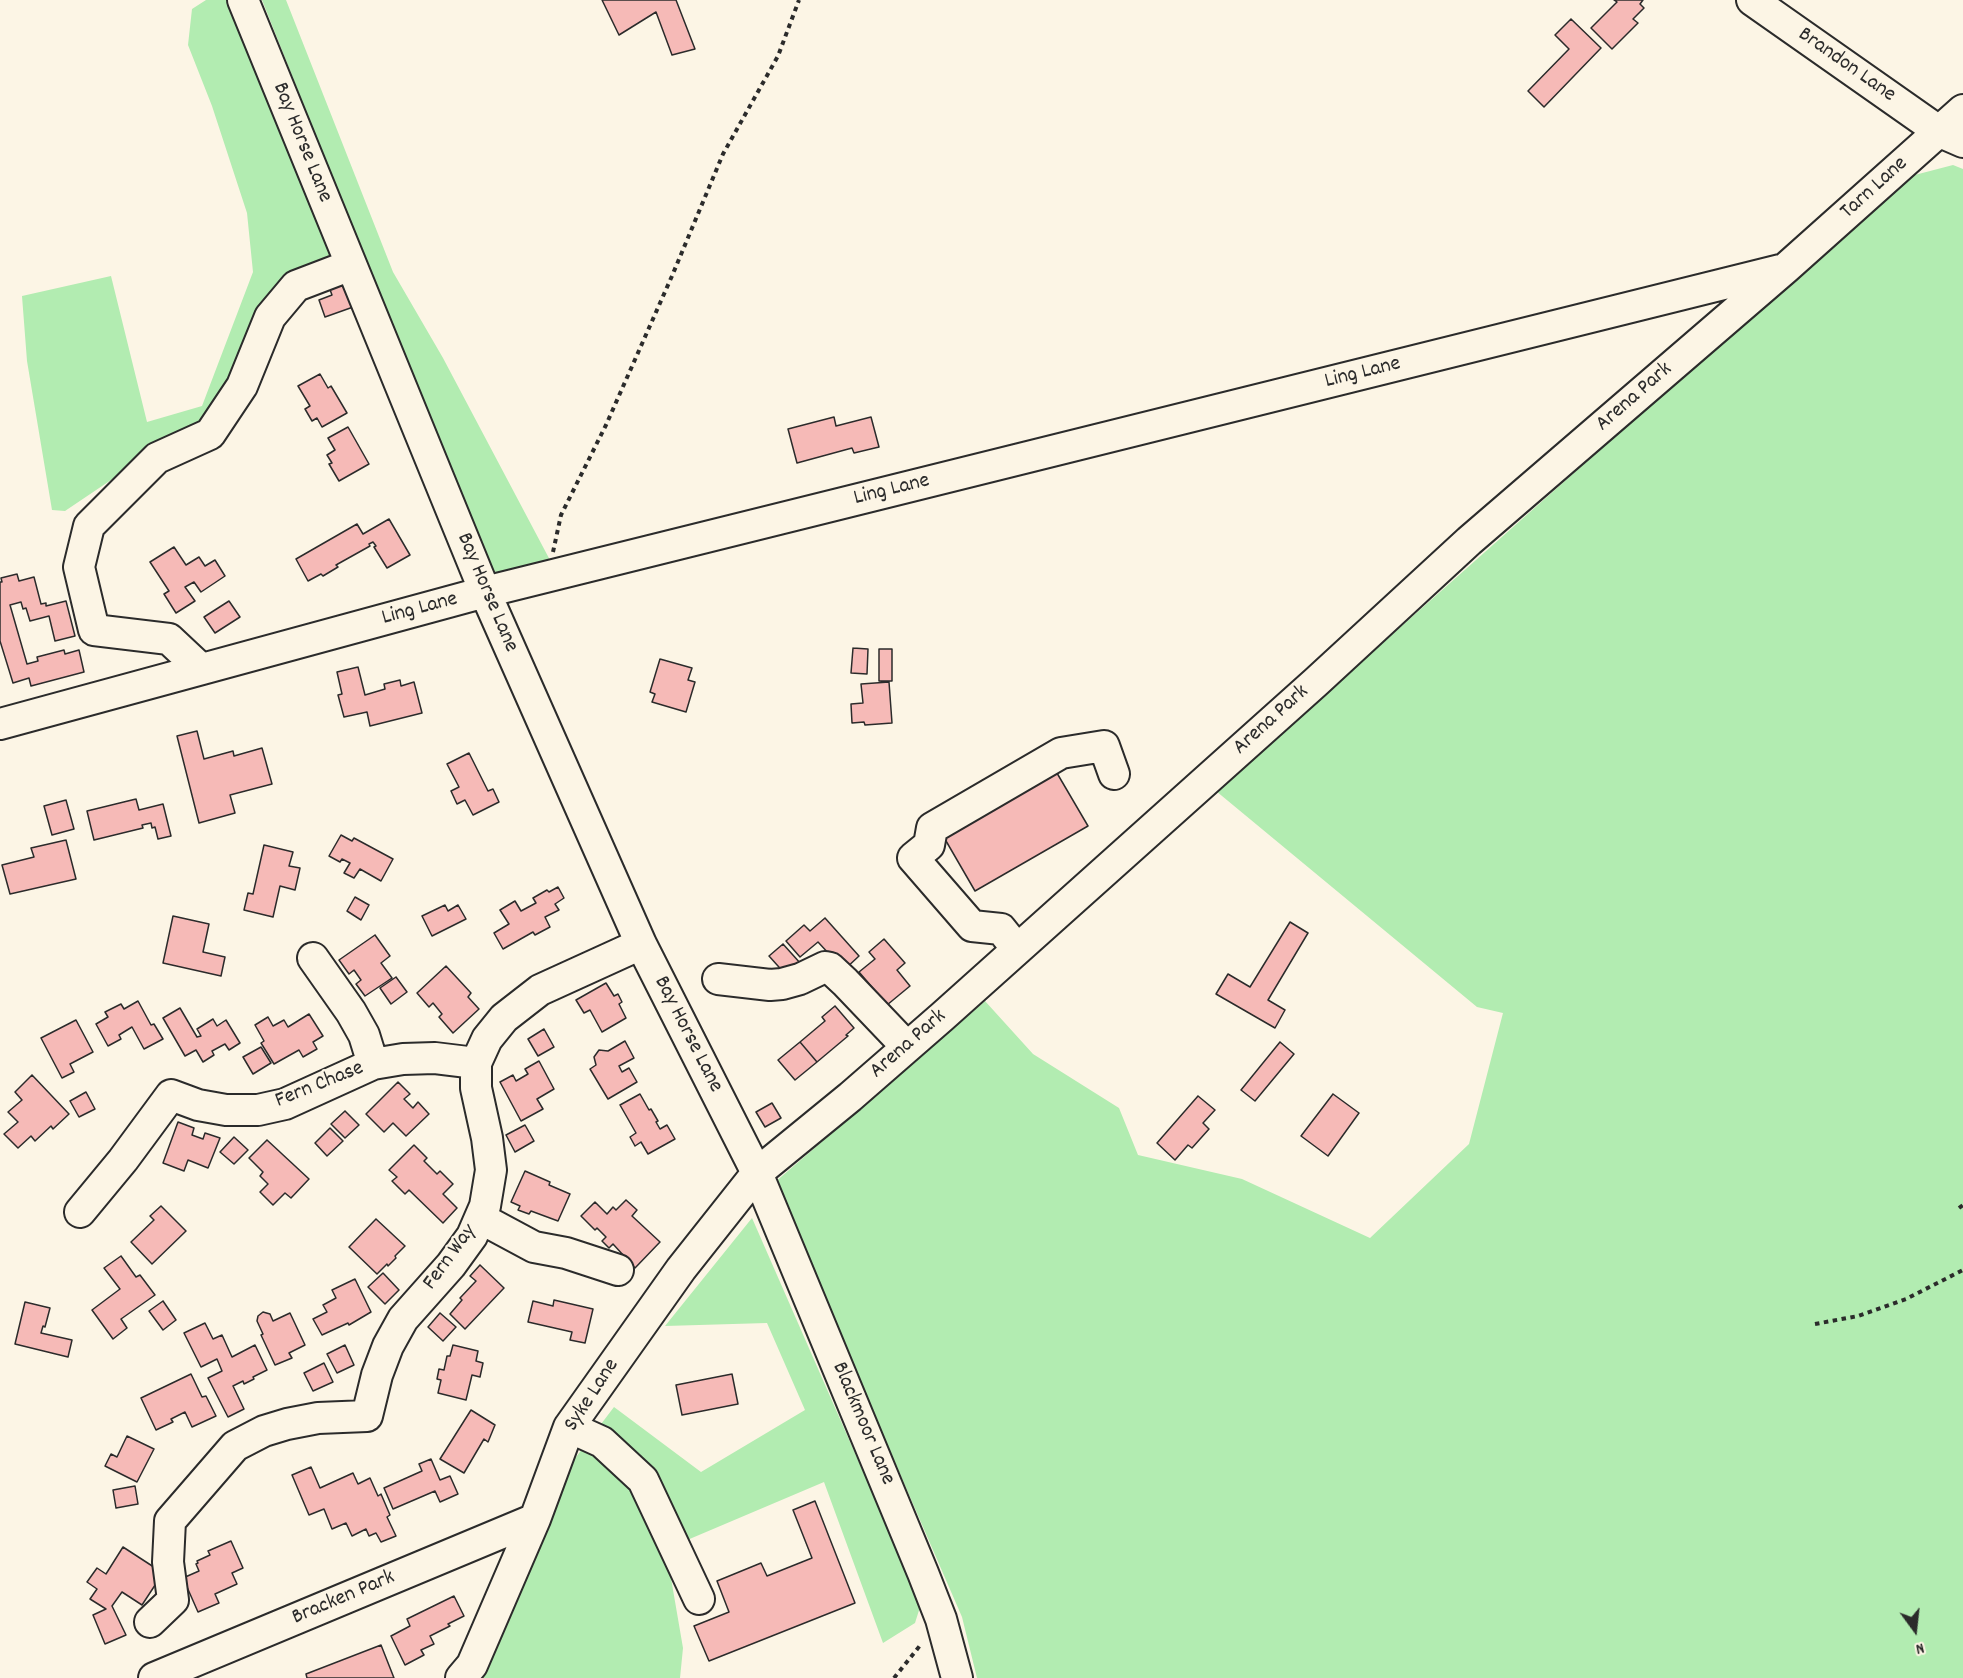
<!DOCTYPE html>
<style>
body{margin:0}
#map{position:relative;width:1963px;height:1678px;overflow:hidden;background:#fcf5e5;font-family:Dekko,sans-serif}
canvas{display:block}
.north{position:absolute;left:1885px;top:1600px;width:60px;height:60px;-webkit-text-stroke:4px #fcf5e5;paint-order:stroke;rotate:165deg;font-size:16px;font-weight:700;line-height:24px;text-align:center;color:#2b2b2b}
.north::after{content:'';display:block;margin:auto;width:21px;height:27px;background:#2b2b2b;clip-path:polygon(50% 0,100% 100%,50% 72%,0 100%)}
</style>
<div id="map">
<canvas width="1963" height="1678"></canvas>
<div class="north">N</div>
</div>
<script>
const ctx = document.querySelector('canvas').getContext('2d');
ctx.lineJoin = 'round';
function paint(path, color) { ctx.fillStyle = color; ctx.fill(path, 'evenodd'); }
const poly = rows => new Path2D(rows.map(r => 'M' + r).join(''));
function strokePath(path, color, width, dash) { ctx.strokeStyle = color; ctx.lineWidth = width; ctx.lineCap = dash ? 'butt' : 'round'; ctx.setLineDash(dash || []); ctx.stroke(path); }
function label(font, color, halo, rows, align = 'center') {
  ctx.font = font + ' Dekko,sans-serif'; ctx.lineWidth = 4.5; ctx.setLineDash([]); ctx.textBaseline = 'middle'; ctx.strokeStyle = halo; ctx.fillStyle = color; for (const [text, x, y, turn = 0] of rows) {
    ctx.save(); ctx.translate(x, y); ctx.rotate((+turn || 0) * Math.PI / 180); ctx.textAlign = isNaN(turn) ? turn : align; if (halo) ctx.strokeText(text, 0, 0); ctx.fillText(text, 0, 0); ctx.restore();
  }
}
paint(poly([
 [206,0,226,0,307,196,334,255,208,424,157,449,65,511,52,510,27,361,22,296,111,276,147,422,202,406,253,272,247,213,212,106,188,45,192,9],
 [262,0,286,0,393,272,443,358,551,562,506,575,493,571,372,277],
 [1953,165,1963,169,1963,1678,977,1678,962,1617,774,1183,985,1001,1033,1054,1119,1108,1138,1155,1242,1179,1370,1238,1469,1144,1503,1013,1477,1007,1216,791,1907,177],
 [752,1218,921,1604,915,1623,883,1643,824,1482,666,1549,683,1648,680,1678,478,1678,488,1666,573,1461,614,1407,701,1472,805,1410,767,1323,665,1326]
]), '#b2ecb1');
const building = poly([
 [602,0,676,0,695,49,672,55,656,12,619,35,602,0],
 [1614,0,1643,0,1640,4,1644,8,1633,19,1638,23,1612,49,1591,28,1617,2,1614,0],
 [1571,19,1601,48,1544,107,1528,91,1569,49,1555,35,1571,19],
 [346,280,356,306,325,317,319,300,332,295,329,287,346,280],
 [320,374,328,388,331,386,347,413,322,427,317,418,312,421,305,409,310,406,298,386,320,374],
 [834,417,836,426,871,417,879,447,854,453,852,448,797,463,788,429,834,417],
 [348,427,369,464,339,481,329,464,332,463,327,455,335,450,328,438,348,427],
 [389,519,410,555,387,568,374,547,376,546,373,542,369,544,370,546,336,565,338,567,323,576,321,574,308,581,296,559,357,524,363,534,389,519],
 [174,547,186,565,199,557,205,566,215,560,225,576,201,592,194,582,185,587,195,601,176,613,164,594,169,591,150,562,174,547],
 [17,574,19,581,34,577,41,604,46,603,46,606,66,601,75,636,55,641,49,616,30,621,26,608,23,609,21,602,10,605,27,664,38,661,37,657,64,650,65,654,79,650,84,672,31,686,29,678,13,683,0,641,0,582,2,582,1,578,17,574],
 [229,601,240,617,215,633,204,617,229,601],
 [853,648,868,649,867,674,851,673,853,648],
 [879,649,892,649,892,681,879,681,879,649],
 [660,659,692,668,688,680,695,682,686,712,652,702,655,694,650,692,660,659],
 [358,667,365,695,385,689,384,684,400,680,401,686,414,682,422,713,370,726,367,712,344,717,338,695,342,694,337,672,358,667],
 [889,682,892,723,865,725,864,722,852,723,851,704,863,703,861,684,889,682],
 [197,731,204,759,233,751,234,756,262,748,272,784,230,795,235,813,199,823,177,736,197,731],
 [469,753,488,791,493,789,499,802,473,815,465,800,457,804,451,791,459,787,447,764,469,753],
 [1054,768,1088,826,975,891,942,834,1054,768],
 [136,799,139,810,163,804,171,836,158,839,155,827,152,828,151,823,142,825,143,828,94,840,87,811,136,799],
 [66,800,74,829,52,835,44,806,66,800],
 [341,835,352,841,354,838,393,859,381,881,360,869,354,878,344,873,350,863,342,859,340,862,329,856,341,835],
 [66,840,76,879,10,894,2,865,34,857,31,848,66,840],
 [264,845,293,852,289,866,300,868,295,890,280,886,273,917,244,910,248,893,253,894,264,845],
 [558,887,564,898,555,904,559,910,545,917,550,927,535,935,533,932,503,949,494,933,509,924,500,910,515,901,521,911,536,903,533,898,547,890,549,892,558,887],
 [355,897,369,905,361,920,347,911,355,897],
 [445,905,448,911,458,905,466,919,432,936,422,916,445,905],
 [173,916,209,924,203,952,225,957,221,976,163,963,173,916],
 [825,918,859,956,844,970,818,942,800,957,786,941,804,925,810,931,825,918],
 [1290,922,1308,933,1268,1000,1285,1010,1275,1028,1216,994,1228,974,1250,987,1290,922],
 [375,935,390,956,381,963,392,978,365,996,356,984,361,980,354,970,349,974,339,960,375,935],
 [884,939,905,963,897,970,910,986,887,1005,859,972,875,959,869,952,884,939],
 [783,944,801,964,787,976,769,956,783,944],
 [446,966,471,993,468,997,479,1009,453,1033,439,1017,442,1014,433,1003,429,1007,417,993,446,966],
 [396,977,407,992,391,1004,380,988,396,977],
 [606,983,614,996,618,994,622,1002,619,1004,626,1018,602,1032,590,1010,584,1013,576,1000,606,983],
 [138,1001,151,1025,154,1024,163,1039,144,1049,132,1027,119,1035,121,1039,108,1046,96,1024,108,1017,105,1012,121,1004,124,1009,138,1001],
 [835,1006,854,1028,846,1035,848,1036,817,1062,800,1042,825,1021,822,1017,835,1006],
 [180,1008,197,1037,201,1036,197,1029,213,1019,217,1026,226,1020,240,1043,229,1050,225,1044,212,1051,214,1055,203,1062,196,1050,185,1056,163,1018,180,1008],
 [309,1014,323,1036,313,1042,317,1049,303,1057,299,1050,274,1064,261,1043,264,1041,255,1025,268,1017,273,1026,284,1020,288,1027,309,1014],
 [76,1020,93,1052,70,1064,74,1072,62,1078,41,1038,76,1020],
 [544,1029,554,1047,538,1056,528,1039,544,1029],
 [625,1041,634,1058,619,1066,622,1072,629,1068,637,1082,608,1099,590,1069,596,1065,594,1057,599,1050,608,1051,625,1041],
 [800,1042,817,1062,795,1080,778,1060,800,1042],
 [1280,1042,1294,1054,1255,1101,1241,1090,1280,1042],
 [261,1047,271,1063,253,1074,243,1057,261,1047],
 [539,1061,554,1089,537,1099,543,1109,521,1121,500,1082,513,1075,516,1081,528,1074,525,1069,539,1061],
 [32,1075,69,1114,53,1129,51,1126,35,1141,31,1136,18,1148,4,1134,18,1122,8,1112,22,1100,15,1092,32,1075],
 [398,1082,410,1094,404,1099,413,1108,418,1102,429,1114,406,1136,393,1123,384,1132,366,1114,398,1082],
 [86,1092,95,1109,79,1117,70,1101,86,1092],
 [640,1094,649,1110,651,1109,658,1121,656,1122,660,1129,667,1125,675,1139,648,1154,641,1142,635,1146,630,1137,636,1133,620,1105,640,1094],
 [1333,1094,1359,1113,1328,1156,1301,1136,1333,1094],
 [1198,1096,1215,1110,1203,1123,1209,1129,1192,1148,1188,1145,1175,1160,1157,1143,1198,1096],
 [772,1103,781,1118,765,1127,756,1112,772,1103],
 [345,1111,359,1125,345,1138,331,1124,345,1111],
 [178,1122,194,1128,192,1135,203,1139,205,1133,220,1138,208,1168,188,1160,184,1171,163,1163,178,1122],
 [525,1125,534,1141,515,1152,506,1135,525,1125],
 [330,1128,343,1141,327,1156,315,1143,330,1128],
 [234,1137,248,1150,234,1164,220,1152,234,1137],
 [267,1140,309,1179,291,1198,285,1193,273,1205,260,1192,268,1184,260,1176,263,1172,249,1158,267,1140],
 [414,1145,427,1158,424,1161,437,1174,440,1171,453,1184,443,1194,457,1208,443,1223,409,1190,405,1194,392,1181,397,1177,389,1170,414,1145],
 [525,1171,550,1182,549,1185,570,1194,558,1221,531,1211,529,1214,518,1210,520,1206,511,1202,525,1171],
 [626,1200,637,1210,632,1216,660,1242,635,1268,613,1244,609,1248,602,1241,606,1237,597,1228,595,1230,581,1216,595,1202,607,1214,613,1207,616,1210,626,1200],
 [161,1206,186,1231,152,1264,131,1242,154,1220,150,1216,161,1206],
 [376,1219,405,1246,395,1256,396,1258,388,1266,387,1264,377,1274,349,1247,376,1219],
 [121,1256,136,1277,140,1275,155,1295,121,1319,127,1328,113,1339,92,1310,120,1289,104,1268,121,1256],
 [480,1265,504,1288,465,1329,450,1314,462,1300,460,1298,476,1281,470,1276,480,1265],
 [383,1273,399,1290,385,1304,368,1287,383,1273],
 [355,1279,371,1312,349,1325,348,1323,322,1335,313,1319,327,1312,323,1305,336,1298,332,1290,355,1279],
 [554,1300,593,1309,585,1343,570,1340,572,1332,528,1322,533,1301,553,1306,554,1300],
 [163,1301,176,1320,163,1330,149,1311,163,1301],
 [25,1302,50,1308,45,1327,43,1326,41,1333,72,1340,68,1357,15,1344,25,1302],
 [263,1312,270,1314,273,1321,290,1313,305,1345,289,1353,292,1358,275,1365,261,1335,263,1334,257,1321,258,1316,263,1312],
 [440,1313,456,1327,443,1341,428,1327,440,1313],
 [205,1323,213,1339,222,1335,232,1357,255,1345,267,1370,253,1377,254,1379,244,1384,243,1381,233,1386,244,1409,228,1417,208,1378,222,1371,217,1359,201,1367,184,1333,205,1323],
 [345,1345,354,1365,337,1373,327,1354,345,1345],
 [453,1345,478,1351,476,1361,483,1363,480,1377,472,1375,466,1400,438,1393,441,1380,437,1379,439,1369,444,1370,447,1356,450,1356,453,1345],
 [324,1363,333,1382,313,1391,304,1373,324,1363],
 [191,1374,202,1397,206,1396,216,1416,192,1427,185,1412,171,1419,173,1422,156,1430,141,1398,191,1374],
 [732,1374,738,1404,682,1415,676,1385,732,1374],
 [471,1410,495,1425,488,1442,484,1439,464,1473,440,1459,471,1410],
 [127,1436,154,1449,137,1482,105,1466,111,1454,117,1457,127,1436],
 [431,1459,440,1480,450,1476,458,1494,440,1502,435,1491,393,1509,384,1488,422,1471,419,1464,431,1459],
 [311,1467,320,1488,353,1473,358,1484,370,1478,378,1496,381,1494,390,1515,387,1517,396,1536,381,1542,376,1533,369,1536,366,1529,352,1536,346,1523,332,1529,324,1509,309,1515,292,1475,311,1467],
 [135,1486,138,1504,116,1508,113,1490,135,1486],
 [815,1501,855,1603,709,1661,694,1626,729,1612,717,1581,761,1563,767,1576,812,1558,793,1510,815,1501],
 [231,1541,243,1568,232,1573,237,1584,215,1594,219,1603,198,1612,183,1578,199,1571,196,1564,198,1563,197,1561,210,1555,208,1551,231,1541],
 [123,1547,163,1573,142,1605,122,1592,112,1606,126,1635,105,1644,93,1615,106,1609,90,1599,97,1589,87,1582,97,1568,106,1574,123,1547],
 [454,1596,464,1616,448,1624,450,1626,430,1636,434,1644,421,1650,424,1655,405,1665,391,1636,410,1626,407,1619,454,1596],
 [381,1645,394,1678,307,1678,306,1674,381,1645]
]);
paint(building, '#f6bab7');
strokePath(building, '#2b2b2b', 1.5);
const minor = poly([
 [243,0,485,592,641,944,757,1173,923,1573,941,1619,957,1678],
 [1752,0,1940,132,1963,142],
 [201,669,169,639,94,630,79,567,89,526,157,458,210,434,242,386,270,317,296,286,351,265],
 [0,724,485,592,1780,270],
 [1017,949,1001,929,972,926,913,858,929,845,932,828,1061,753,1104,746,1114,774],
 [313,958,351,1012,364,1035,373,1064],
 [718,979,770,985,782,984,800,979,825,967,830,968,845,982,907,1047],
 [80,1212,123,1160,171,1095,198,1105,226,1110,258,1110,285,1104,373,1064,403,1059,435,1058,476,1063],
 [480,1218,534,1247,566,1253,618,1270],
 [569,1427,602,1442,643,1480,699,1599],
 [150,1622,173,1600,168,1562,170,1521,235,1446,264,1431,287,1424,318,1418,367,1416,377,1375,388,1346,403,1319,451,1265,472,1236,485,1206,491,1170,487,1138,476,1088,476,1063,487,1039,504,1018,540,990,641,944],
 [154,1678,535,1519],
 [461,1678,472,1665,535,1519,569,1427,681,1269,757,1173,850,1097,943,1016,1316,682,1469,541,1786,268,1963,110]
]);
strokePath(minor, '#2b2b2b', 34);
strokePath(poly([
 [553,552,561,515,606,425,672,276,723,154,778,56,799,0],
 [1959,1208,1963,1205],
 [1815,1324,1858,1316,1906,1299,1963,1270],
 [894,1678,922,1643]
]), '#2b2b2b', 4, [4.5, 4.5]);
strokePath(minor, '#fcf5e5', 30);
label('22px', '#2b2b2b', '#fcf5e5', [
 ["Brandon Lane",1846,66,35],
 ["Bay Horse Lane",301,143,68],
 ["Tarn Lane",1875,189,-42],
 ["Ling Lane",1363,374,-14],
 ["Arena Park",1635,398,-41],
 ["Ling Lane",892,491,-14],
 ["Bay Horse Lane",486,593,67],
 ["Ling Lane",420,610,-15],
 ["Arena Park",1272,721,-42],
 ["Bay Horse Lane",687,1035,63],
 ["Arena Park",909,1045,-41],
 ["Fern Chase",320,1086,-22],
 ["Fern Way",451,1258,-54],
 ["Syke Lane",593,1396,-57],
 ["Blackmoor Lane",862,1424,67],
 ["Bracken Park",344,1599,-23]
]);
</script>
